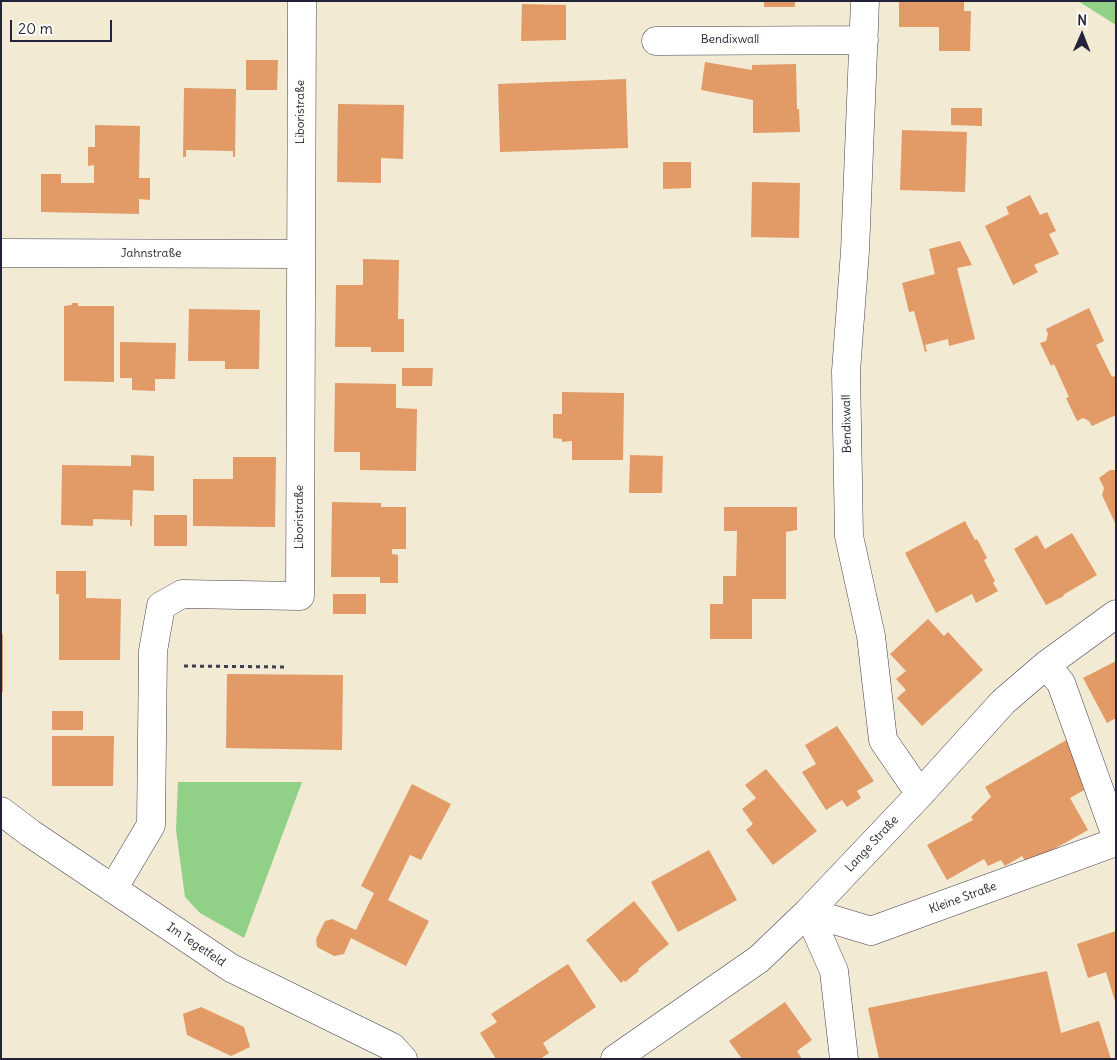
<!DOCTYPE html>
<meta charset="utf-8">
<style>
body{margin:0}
#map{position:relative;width:1117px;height:1060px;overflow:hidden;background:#f2ead3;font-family:Delius,sans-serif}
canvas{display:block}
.frame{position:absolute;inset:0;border:2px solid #22223b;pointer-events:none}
.north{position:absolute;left:1057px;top:10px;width:50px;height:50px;-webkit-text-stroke:4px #fdfcf7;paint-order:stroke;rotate:1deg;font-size:14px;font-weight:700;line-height:20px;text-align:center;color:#22223b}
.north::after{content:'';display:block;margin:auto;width:18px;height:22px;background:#22223b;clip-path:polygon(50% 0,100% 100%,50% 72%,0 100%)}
.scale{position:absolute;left:10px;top:20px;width:102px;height:22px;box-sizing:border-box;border:2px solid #22223b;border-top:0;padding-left:6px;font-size:15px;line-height:18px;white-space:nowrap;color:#22223b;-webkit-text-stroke:4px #fdfcf7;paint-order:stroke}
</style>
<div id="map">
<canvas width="1117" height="1060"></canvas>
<div class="frame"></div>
<div class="north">N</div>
<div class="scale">20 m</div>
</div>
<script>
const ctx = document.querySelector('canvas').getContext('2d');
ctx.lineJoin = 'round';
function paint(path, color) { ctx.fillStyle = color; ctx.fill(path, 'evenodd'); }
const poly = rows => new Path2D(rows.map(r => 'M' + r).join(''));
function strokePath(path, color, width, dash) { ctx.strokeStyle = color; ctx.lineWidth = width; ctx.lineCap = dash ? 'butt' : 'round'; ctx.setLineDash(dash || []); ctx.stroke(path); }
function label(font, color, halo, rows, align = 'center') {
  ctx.font = font + ' Delius,sans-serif'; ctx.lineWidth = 4.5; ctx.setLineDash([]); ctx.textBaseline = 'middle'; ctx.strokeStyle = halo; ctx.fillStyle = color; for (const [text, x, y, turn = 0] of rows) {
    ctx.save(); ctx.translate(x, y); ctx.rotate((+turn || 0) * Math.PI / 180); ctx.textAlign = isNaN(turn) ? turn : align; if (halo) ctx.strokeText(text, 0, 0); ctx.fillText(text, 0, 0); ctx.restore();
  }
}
paint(poly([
 [1078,1,1116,1,1116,25],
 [178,782,302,782,244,938,200,913,185,897,176,830]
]), '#90d087');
paint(poly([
 [764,1,795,1,795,7,764,7],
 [899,1,964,1,964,11,971,11,970,51,939,51,939,27,899,27],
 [522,4,566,5,566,40,521,41],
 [246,60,278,60,277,90,246,90],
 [705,62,752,70,752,65,796,64,797,109,799,109,800,132,753,133,753,100,701,90],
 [626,79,628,148,500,152,498,84],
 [184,88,236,89,235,157,233,157,233,151,186,150,186,157,183,157],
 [338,104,404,105,403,159,381,158,381,183,337,182],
 [951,108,982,108,982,126,951,125],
 [95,125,140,126,139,178,150,178,150,200,139,199,139,214,41,212,41,174,61,174,61,183,94,183,94,165,88,166,88,147,95,147],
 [902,130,967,132,965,192,900,190],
 [663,162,691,162,691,188,663,189],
 [752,182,800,183,799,238,751,237],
 [1030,195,1040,215,1047,212,1056,231,1049,234,1059,254,1034,265,1038,272,1013,285,985,226,1009,214,1006,207],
 [960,241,972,265,957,268,975,339,949,346,948,339,925,345,927,351,925,352,914,311,909,312,902,283,935,274,929,249],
 [363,259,399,260,398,319,404,319,404,352,371,352,371,347,335,347,336,285,363,285],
 [72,303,78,303,78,306,114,306,114,382,64,381,64,306,72,305],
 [1089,308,1104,341,1096,345,1112,377,1116,375,1116,415,1092,426,1089,421,1083,418,1077,421,1066,398,1069,397,1054,364,1051,366,1040,343,1046,341,1048,334,1046,329],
 [189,309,260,310,259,369,225,369,225,361,188,361],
 [120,342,176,343,175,379,155,379,155,391,132,390,132,378,120,378],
 [402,368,433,368,432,386,402,386],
 [335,383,396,384,396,408,417,409,416,471,360,470,360,452,334,452],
 [562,392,624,393,623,460,572,460,572,441,562,442,562,439,553,438,553,414,562,414],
 [131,455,154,456,154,491,133,490,132,526,130,526,130,520,93,519,93,526,61,525,62,465,131,466],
 [630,455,663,456,662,493,629,493],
 [233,457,276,457,275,527,193,526,193,479,233,479],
 [1110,470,1116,470,1116,525,1102,495,1104,488,1099,478],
 [332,502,381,503,381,507,406,507,406,549,392,549,392,554,398,555,398,583,380,583,380,577,331,577],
 [724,507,797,507,797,530,786,532,786,599,752,599,752,639,710,639,710,604,723,604,723,576,736,576,737,531,724,531],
 [154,515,187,515,187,546,154,546],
 [965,521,975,540,977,539,987,558,984,560,995,581,993,583,998,591,976,603,972,594,936,613,905,553],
 [1072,533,1097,575,1063,595,1064,596,1046,605,1014,549,1037,535,1045,549],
 [56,571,86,571,86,598,121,599,120,660,59,660,59,594,56,594],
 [333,594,366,594,366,614,333,614],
 [928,619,944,636,948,632,983,670,922,726,897,698,906,690,896,679,906,671,890,654],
 [1,634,3,634,3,692,1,692],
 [1116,661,1116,718,1107,723,1083,678],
 [227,674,343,675,342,750,226,748],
 [52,711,83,711,83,730,52,730],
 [837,726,874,781,857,791,861,798,847,807,842,800,826,810,802,772,816,764,805,745],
 [52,736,114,736,113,786,52,786],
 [1068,739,1086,789,1070,798,1088,830,1027,864,1022,856,1005,866,1001,860,988,866,984,859,947,880,927,845,973,820,971,817,991,797,985,787],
 [766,769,817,831,773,865,746,830,753,824,742,809,756,798,745,785],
 [412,784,451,804,421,860,410,855,388,900,429,921,406,966,351,938,344,954,334,956,317,947,316,939,325,921,332,919,356,930,374,893,361,886],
 [709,850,737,900,678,932,651,882],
 [634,901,669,944,638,969,639,971,625,982,624,980,621,983,586,940],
 [1116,931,1116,1001,1115,1001,1106,972,1088,978,1077,944],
 [568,964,596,1007,543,1043,549,1053,540,1059,496,1059,480,1033,497,1022,491,1014],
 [1047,971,1061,1033,1099,1021,1111,1059,879,1059,868,1008],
 [785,1002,812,1040,797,1051,802,1059,742,1059,729,1041],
 [201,1007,244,1027,250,1047,231,1056,187,1035,183,1014]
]), '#e29a67');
const minor = poly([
 [865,1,855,251,846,371,849,536,871,636,883,740,920,794],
 [656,41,864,40],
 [1,253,300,254],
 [1046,665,1061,683,1116,836],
 [1,811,30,833,231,968,392,1047,403,1059],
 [113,889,151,825,153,651,161,606,182,594,300,596,302,1],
 [808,912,871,931,1116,842],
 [808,912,834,971,844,1059],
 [615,1059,759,959,808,912,920,794,1003,702,1046,665,1116,614]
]);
strokePath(minor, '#414052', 29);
strokePath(poly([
 [184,666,287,667]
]), '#414052', 3, [4, 4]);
strokePath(minor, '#fff', 28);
label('12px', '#22223b', '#fdfcf7', [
 ["Bendixwall",730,40],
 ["Liboristraße",301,112,-90],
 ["Jahnstraße",151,254],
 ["Bendixwall",847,424,-91],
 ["Liboristraße",300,517,-90],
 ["Lange Straße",872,844,-47],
 ["Kleine Straße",963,898,-20],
 ["Im Tegetfeld",196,945,34]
]);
</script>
